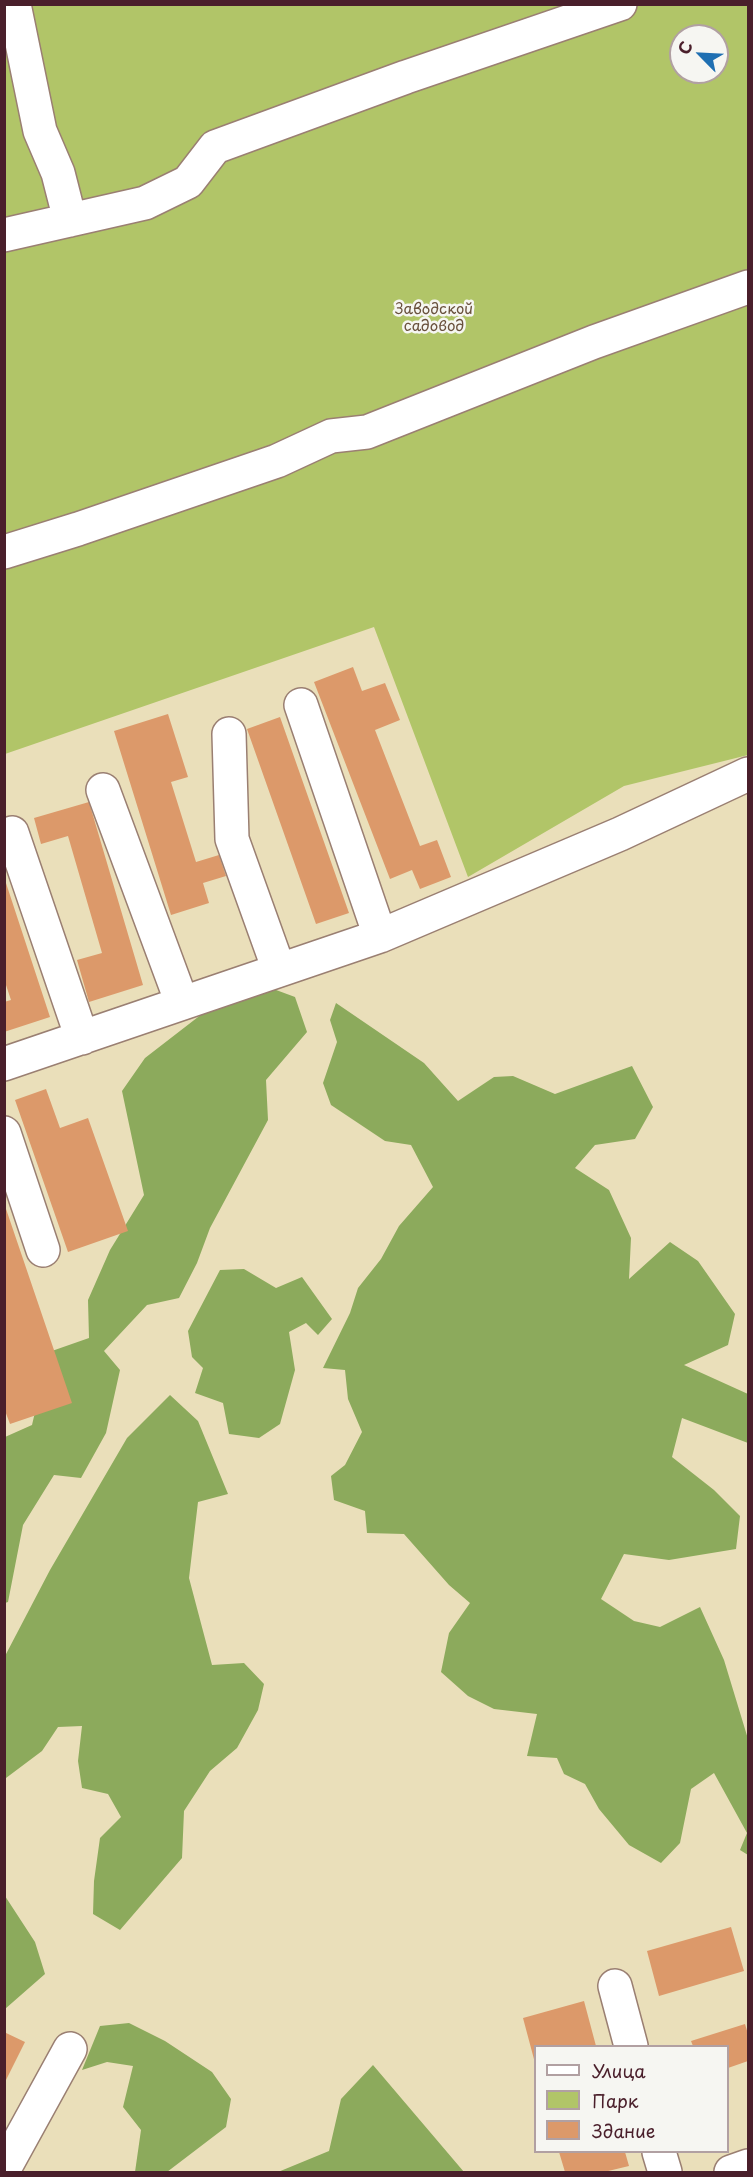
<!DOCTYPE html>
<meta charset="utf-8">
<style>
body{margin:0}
#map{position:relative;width:753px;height:2177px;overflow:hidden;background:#eadfba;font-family:"Playpen Sans",sans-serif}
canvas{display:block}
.frame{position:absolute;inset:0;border:6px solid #4a1f2b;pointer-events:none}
.legend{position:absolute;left:534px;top:2045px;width:195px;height:108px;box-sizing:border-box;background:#f6f6f2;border:2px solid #b1a0a2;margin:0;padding:8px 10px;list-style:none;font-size:18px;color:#4a1f2b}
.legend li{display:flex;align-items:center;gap:12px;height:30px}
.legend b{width:30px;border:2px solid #b1a0a2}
.north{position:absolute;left:669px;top:24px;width:60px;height:60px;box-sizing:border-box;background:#f6f6f2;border:2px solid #b1a0a2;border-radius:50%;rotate:294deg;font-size:16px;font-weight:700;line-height:24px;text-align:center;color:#4a1f2b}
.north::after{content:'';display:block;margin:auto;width:21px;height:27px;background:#1f6fb2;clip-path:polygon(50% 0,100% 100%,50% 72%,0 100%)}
</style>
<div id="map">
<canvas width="753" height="2177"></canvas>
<div class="frame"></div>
<ul class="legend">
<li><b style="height:8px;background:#fff"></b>Улица</li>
<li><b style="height:16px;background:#b1c568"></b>Парк</li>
<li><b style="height:16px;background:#dc996a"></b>Здание</li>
</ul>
<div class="north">С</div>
</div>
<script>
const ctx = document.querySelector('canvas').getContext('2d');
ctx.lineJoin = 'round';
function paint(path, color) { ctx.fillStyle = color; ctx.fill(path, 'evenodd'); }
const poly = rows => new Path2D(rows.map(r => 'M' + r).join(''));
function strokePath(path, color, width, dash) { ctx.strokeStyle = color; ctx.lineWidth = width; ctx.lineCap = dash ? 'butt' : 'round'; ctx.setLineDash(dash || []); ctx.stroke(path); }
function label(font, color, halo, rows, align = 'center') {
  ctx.font = font + ' "Playpen Sans",sans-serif'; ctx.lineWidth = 5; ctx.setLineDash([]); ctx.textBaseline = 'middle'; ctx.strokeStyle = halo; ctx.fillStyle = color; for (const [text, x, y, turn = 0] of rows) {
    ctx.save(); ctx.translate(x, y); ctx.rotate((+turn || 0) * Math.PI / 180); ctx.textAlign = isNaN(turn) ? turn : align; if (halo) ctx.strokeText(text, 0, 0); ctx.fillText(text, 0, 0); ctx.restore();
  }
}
paint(poly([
 [4,5,748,5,748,755,624,786,468,877,374,627,5,754],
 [681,36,717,36,717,72,681,72]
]), '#b1c568');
paint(poly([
 [268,987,295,997,307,1032,266,1080,268,1120,210,1228,197,1263,179,1298,147,1305,104,1351,120,1370,106,1433,81,1478,54,1475,23,1525,8,1602,5,1603,5,1437,32,1425,49,1352,89,1338,88,1300,110,1250,144,1195,122,1091,145,1058,211,1007],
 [336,1003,424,1063,458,1101,494,1077,513,1076,555,1094,632,1066,653,1107,635,1139,595,1145,575,1168,609,1190,631,1238,629,1279,670,1242,698,1261,735,1314,728,1345,684,1365,748,1394,748,1443,682,1418,672,1457,714,1490,740,1516,736,1549,669,1560,624,1554,601,1599,634,1621,660,1627,700,1607,724,1660,748,1739,748,1855,740,1850,747,1833,714,1773,691,1789,680,1843,661,1863,629,1845,599,1809,585,1784,564,1774,557,1758,527,1756,537,1714,494,1709,468,1696,441,1672,449,1633,470,1603,449,1585,404,1534,367,1533,365,1511,334,1500,331,1476,345,1465,362,1432,348,1399,345,1370,323,1368,350,1313,358,1288,381,1259,399,1226,433,1187,411,1145,385,1141,331,1105,323,1083,337,1042,330,1020],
 [244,1269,276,1288,302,1277,332,1319,318,1335,306,1323,289,1332,295,1370,280,1424,259,1438,229,1434,223,1403,195,1393,203,1368,192,1357,188,1331,220,1270],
 [170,1395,198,1421,228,1494,198,1502,189,1578,212,1665,244,1663,264,1684,258,1710,237,1748,210,1771,184,1811,182,1858,120,1930,93,1914,94,1881,100,1838,121,1817,108,1794,82,1788,78,1761,82,1726,58,1727,42,1751,6,1778,5,1776,5,1656,50,1570,127,1438],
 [5,1896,35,1942,45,1974,5,2009],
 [129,2023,165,2041,212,2072,231,2099,226,2127,167,2172,135,2172,141,2130,123,2107,133,2066,107,2062,82,2070,100,2026],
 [373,2065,464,2172,278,2172,329,2151,341,2099]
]), '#8caa5c');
paint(poly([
 [353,667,362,691,385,683,400,720,375,730,420,846,437,840,451,877,420,889,412,870,390,879,314,682],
 [168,714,188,777,171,782,196,862,219,855,226,876,203,883,209,903,171,915,114,731],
 [280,717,349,913,316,924,247,729],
 [89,802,143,985,89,1002,77,960,102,953,68,836,41,844,34,818],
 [5,880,50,1017,4,1032,4,1002,11,1000,4,979],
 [46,1089,60,1128,88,1118,128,1231,68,1252,15,1100],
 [5,1206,72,1403,10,1424,4,1408],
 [731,1927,744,1971,659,1996,647,1951],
 [584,2001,596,2046,536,2046,535,2063,523,2018],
 [745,2024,748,2034,748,2061,728,2068,728,2046,693,2046,691,2041],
 [4,2032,25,2042,4,2084],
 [559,2152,625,2152,629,2166,604,2172,565,2172]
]), '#dc996a');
const minor = poly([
 [14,4,40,131,58,173,70,220],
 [4,235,145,203,188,182,215,147,406,77,620,4],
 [4,552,78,529,277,461,331,436,367,432,594,342,748,287],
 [301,705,380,936],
 [229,734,232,839,279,970],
 [103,790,182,1003],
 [12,833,82,1038],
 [4,1064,380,936,620,834,748,774],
 [4,1133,43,1250],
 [615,1986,631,2046],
 [659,2152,665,2172],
 [4,2169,70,2049],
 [731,2172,748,2166]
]);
strokePath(minor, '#9a7f72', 36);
strokePath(minor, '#fff', 33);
label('15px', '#69513d', '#f6f6f2', [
 ["Заводской",434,310],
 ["садовод",434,327]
]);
</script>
